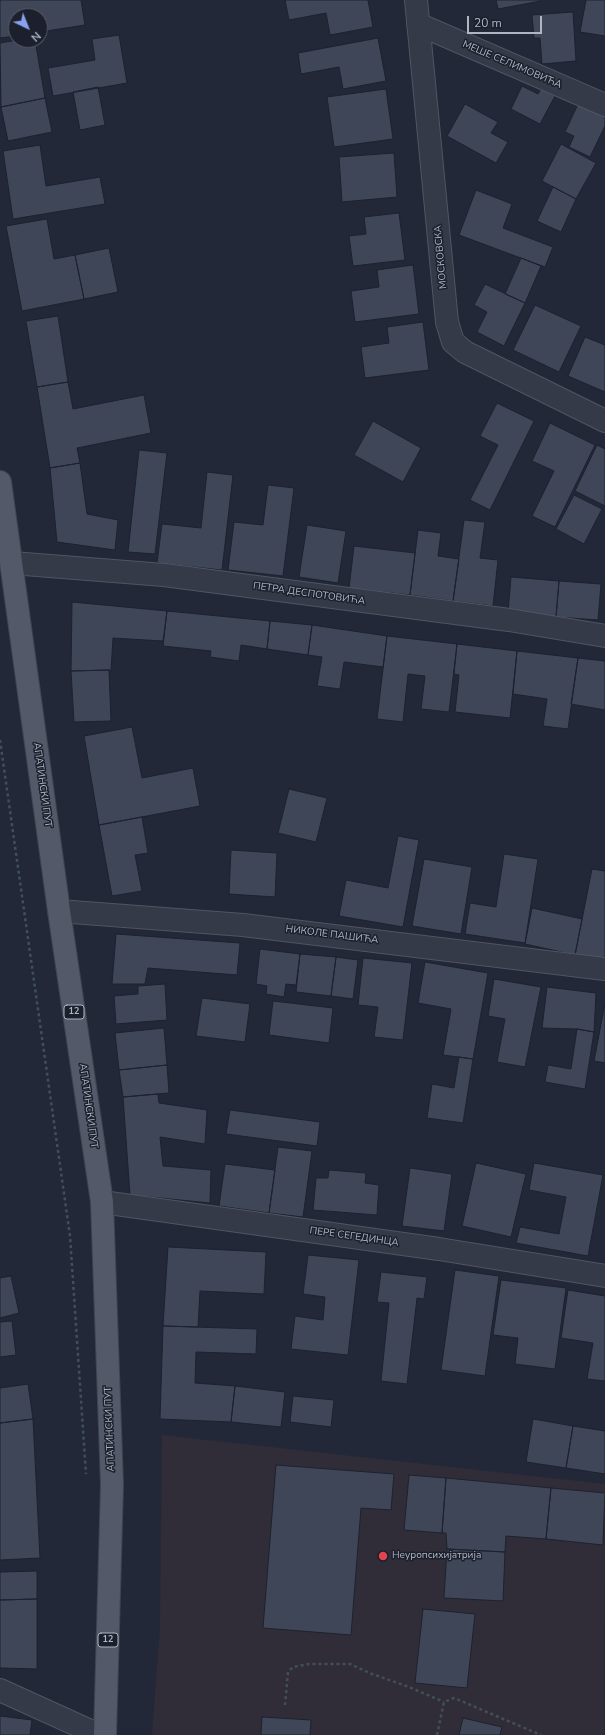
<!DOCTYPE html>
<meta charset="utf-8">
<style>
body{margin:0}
#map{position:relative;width:605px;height:1735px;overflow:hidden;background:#222837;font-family:"Nunito Sans",sans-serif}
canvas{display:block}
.north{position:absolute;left:8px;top:8px;width:40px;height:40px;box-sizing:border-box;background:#1b202c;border:1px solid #575c69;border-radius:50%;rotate:137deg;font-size:11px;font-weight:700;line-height:16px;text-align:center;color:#b0b5c4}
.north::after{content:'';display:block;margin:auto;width:14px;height:18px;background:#88a2f1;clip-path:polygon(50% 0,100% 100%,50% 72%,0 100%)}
.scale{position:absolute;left:467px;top:16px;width:75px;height:18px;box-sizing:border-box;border:2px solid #b0b5c4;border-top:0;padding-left:5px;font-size:12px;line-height:14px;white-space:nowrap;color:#b0b5c4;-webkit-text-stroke:3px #1b202c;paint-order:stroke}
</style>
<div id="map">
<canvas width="605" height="1735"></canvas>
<div class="north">N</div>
<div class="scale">20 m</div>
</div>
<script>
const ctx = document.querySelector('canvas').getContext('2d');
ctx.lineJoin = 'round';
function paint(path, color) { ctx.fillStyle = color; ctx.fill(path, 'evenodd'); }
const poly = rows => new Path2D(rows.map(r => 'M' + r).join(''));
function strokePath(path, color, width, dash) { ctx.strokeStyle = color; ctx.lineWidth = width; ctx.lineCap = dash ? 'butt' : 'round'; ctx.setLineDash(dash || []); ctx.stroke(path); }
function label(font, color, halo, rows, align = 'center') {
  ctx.font = font + ' "Nunito Sans",sans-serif'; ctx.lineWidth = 3; ctx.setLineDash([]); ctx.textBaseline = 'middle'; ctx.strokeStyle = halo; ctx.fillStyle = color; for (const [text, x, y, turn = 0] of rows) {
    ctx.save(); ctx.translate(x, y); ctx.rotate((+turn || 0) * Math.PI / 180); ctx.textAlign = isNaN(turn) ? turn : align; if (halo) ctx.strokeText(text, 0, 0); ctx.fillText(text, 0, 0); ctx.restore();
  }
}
paint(poly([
 [162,1435,605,1484,604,1735,152,1735,160,1627]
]), '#302d39');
const building = poly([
 [0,0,81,0,85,25,40,32,40,16,16,16,16,36,0,38,0,0],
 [285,0,368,0,373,27,330,35,326,13,289,20,285,0],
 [496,0,541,0,541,1,498,9,496,0],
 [586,0,605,0,605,36,580,32,586,0],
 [573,12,576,61,542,64,540,38,534,38,532,15,573,12],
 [119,35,127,83,53,96,48,68,95,60,92,39,119,35],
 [378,38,386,81,343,89,339,67,301,74,298,53,378,38],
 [18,40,35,40,45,98,1,107,0,43,18,40],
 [522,86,538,94,541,89,555,96,540,124,511,109,522,86],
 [98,87,105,125,80,130,73,92,98,87],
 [386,89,393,139,334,147,327,97,386,89],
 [45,98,52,132,8,141,1,107,45,98],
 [579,102,605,115,605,126,590,157,569,147,574,136,565,132,579,102],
 [465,104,498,122,491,133,508,142,496,163,447,136,465,104],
 [561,144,596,163,576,199,542,181,561,144],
 [40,145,46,186,100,177,105,204,13,219,3,151,40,145],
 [394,153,397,197,342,202,339,157,394,153],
 [553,187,576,199,561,232,537,221,553,187],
 [476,190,512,204,503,228,553,247,545,267,459,235,476,190],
 [399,213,405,260,353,266,349,236,366,234,364,217,399,213],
 [47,219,54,259,75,255,84,299,22,311,6,226,47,219],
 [109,248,118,292,84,299,75,255,109,248],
 [521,258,541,266,525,303,505,294,521,258],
 [413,265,419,314,355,322,351,291,379,287,377,270,413,265],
 [485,284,525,303,504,346,477,332,487,312,474,305,485,284],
 [535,305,581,326,559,372,513,350,535,305],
 [58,316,68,382,37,387,26,321,58,316],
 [423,322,429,370,365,378,361,347,389,343,387,327,423,322],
 [585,337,605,345,605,392,568,376,585,337],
 [68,382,73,409,144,395,151,433,77,448,80,463,50,468,37,387,68,382],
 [497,403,534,421,490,510,470,500,498,445,480,436,497,403],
 [373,421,421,448,403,482,354,455,373,421],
 [550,423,595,445,555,527,532,516,554,471,532,461,550,423],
 [597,445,605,449,605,506,575,491,597,445],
 [139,450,167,453,155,554,128,552,139,450],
 [80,463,87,514,118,520,115,550,57,542,50,468,80,463],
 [207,472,233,475,222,570,157,563,162,524,201,528,207,472],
 [268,485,294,488,283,576,228,570,234,522,263,525,268,485],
 [574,495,602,509,584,544,556,529,574,495],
 [464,520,485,522,480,558,498,560,493,606,453,601,464,520],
 [307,525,346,531,338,583,299,577,307,525],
 [418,530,441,533,438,556,459,559,453,601,410,595,418,530],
 [354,546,415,553,410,595,349,588,354,546],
 [511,577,559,581,556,617,508,613,511,577],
 [559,581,601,584,598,620,556,617,559,581],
 [72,602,167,611,163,641,113,638,111,671,109,670,71,671,72,602],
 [167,611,270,621,267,649,241,645,239,661,210,657,211,651,163,646,167,611],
 [270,621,312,625,308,655,267,649,270,621],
 [312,625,387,636,383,667,344,662,340,689,317,686,322,657,308,655,312,625],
 [387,636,457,644,449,712,421,709,425,676,408,674,403,722,377,719,387,636],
 [457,644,517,651,510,718,455,712,459,675,454,674,457,644],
 [517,651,578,658,568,729,543,726,547,699,513,694,517,651],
 [578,658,605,661,605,710,571,704,578,658],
 [109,670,111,721,74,722,71,671,109,670],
 [132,727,142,778,193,768,200,806,99,825,84,736,132,727],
 [289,789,327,798,316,842,278,833,289,789],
 [142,817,148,853,135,855,142,891,112,896,99,825,142,817],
 [398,836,419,840,403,927,339,916,346,880,388,888,398,836],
 [231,850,277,853,275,897,229,894,231,850],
 [504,854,538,859,525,943,465,934,470,903,496,907,504,854],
 [424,859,472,867,461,934,412,926,424,859],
 [592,869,605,871,605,961,575,955,592,869],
 [532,908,582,919,575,955,525,944,532,908],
 [116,934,240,943,237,975,148,968,145,984,112,984,116,934],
 [260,949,300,954,296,985,286,984,284,997,266,994,267,986,256,984,260,949],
 [300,954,336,957,331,996,296,992,300,954],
 [336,957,358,960,353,999,331,996,336,957],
 [363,958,412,963,403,1040,374,1037,378,1007,358,1005,363,958],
 [425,962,488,973,473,1059,443,1055,451,1009,418,1003,425,962],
 [494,979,541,987,525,1067,497,1062,505,1019,488,1016,494,979],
 [165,984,167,1020,116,1024,114,996,138,994,138,986,165,984],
 [547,987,596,993,594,1032,577,1029,542,1028,547,987],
 [202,998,250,1004,245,1042,196,1036,202,998],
 [273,1001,333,1008,329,1043,269,1035,273,1001],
 [605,1003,605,1063,594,1061,605,1003],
 [164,1028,167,1065,119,1070,115,1033,164,1028],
 [577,1029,594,1032,585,1089,545,1082,548,1065,571,1069,577,1029],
 [459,1057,473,1059,463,1123,427,1118,432,1084,454,1088,459,1057],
 [167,1065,169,1093,123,1097,119,1070,167,1065],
 [158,1094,159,1103,207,1110,205,1144,160,1137,163,1166,211,1170,210,1203,130,1195,123,1097,158,1094],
 [230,1110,320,1122,317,1146,226,1134,230,1110],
 [278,1147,312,1151,303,1217,269,1213,278,1147],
 [476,1163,526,1174,511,1237,462,1226,476,1163],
 [534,1163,603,1175,588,1256,516,1243,520,1227,559,1234,566,1197,529,1190,534,1163],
 [225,1164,275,1170,269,1213,219,1206,225,1164],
 [410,1168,452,1174,444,1231,402,1226,410,1168],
 [329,1170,366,1173,365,1183,379,1185,377,1215,313,1210,316,1178,328,1178,329,1170],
 [168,1247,266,1252,264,1294,200,1291,198,1327,163,1326,168,1247],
 [308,1255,359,1260,348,1355,291,1349,295,1316,323,1320,325,1297,303,1294,308,1255],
 [455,1270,499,1276,485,1376,441,1370,455,1270],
 [381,1272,427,1277,424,1299,417,1298,407,1384,381,1381,389,1303,377,1302,381,1272],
 [11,1276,19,1313,0,1318,0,1278,11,1276],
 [501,1280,566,1288,555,1369,515,1364,518,1338,493,1335,501,1280],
 [568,1290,605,1296,605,1381,587,1379,593,1343,561,1338,568,1290],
 [12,1321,16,1355,0,1357,0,1322,12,1321],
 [163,1326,257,1329,256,1354,196,1352,195,1383,235,1386,231,1422,160,1419,163,1326],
 [28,1384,33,1419,0,1423,0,1388,28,1384],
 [235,1386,285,1392,281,1427,231,1422,235,1386],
 [293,1396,334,1400,331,1427,290,1422,293,1396],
 [33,1419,40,1558,0,1560,0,1423,33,1419],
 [533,1419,573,1426,566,1468,526,1462,533,1419],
 [573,1426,605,1431,605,1474,566,1468,573,1426],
 [276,1465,394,1474,391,1510,361,1508,351,1635,263,1628,276,1465],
 [409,1475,446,1478,442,1533,404,1530,409,1475],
 [446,1478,551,1488,546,1539,506,1536,505,1552,447,1549,446,1533,442,1533,446,1478],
 [551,1488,605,1493,603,1545,546,1539,551,1488],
 [447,1549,505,1552,503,1601,444,1598,447,1549],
 [37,1571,37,1599,0,1600,0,1572,37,1571],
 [37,1599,37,1669,0,1668,0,1600,37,1599],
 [423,1609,475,1614,467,1688,415,1683,423,1609],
 [0,1716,32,1720,30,1735,0,1735,0,1716],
 [262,1717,311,1720,310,1735,261,1735,262,1717],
 [463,1718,502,1727,500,1735,459,1735,463,1718]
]);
paint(building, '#3e4657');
strokePath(building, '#1d222e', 1);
const minor = poly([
 [416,0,447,322,453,342,465,352,605,421],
 [418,24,605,105],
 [12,563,164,575,509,620,605,636],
 [59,911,243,925,605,969],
 [102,1202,439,1249,605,1276],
 [0,1690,99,1735]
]);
const major = poly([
 [0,482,59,911,102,1202,112,1485,105,1735]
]);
strokePath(minor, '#505562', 24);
strokePath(major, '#3f4451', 24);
strokePath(poly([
 [0,740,70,1236,86,1474],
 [285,1705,288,1672,293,1667,309,1664,350,1664,372,1674,409,1687,444,1702],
 [437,1735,444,1702,454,1698,541,1735]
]), '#415056', 2.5, [3, 3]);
strokePath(minor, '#353a48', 22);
strokePath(major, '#535968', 22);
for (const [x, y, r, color] of [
 [383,1556,5,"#e0444e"]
]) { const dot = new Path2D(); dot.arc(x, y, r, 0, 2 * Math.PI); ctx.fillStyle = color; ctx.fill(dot); strokePath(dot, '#1b202c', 1.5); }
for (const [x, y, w] of [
 [74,1012,20],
 [108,1640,20]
]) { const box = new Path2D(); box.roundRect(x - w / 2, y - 7, w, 14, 3); ctx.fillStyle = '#1b202c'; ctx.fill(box); strokePath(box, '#b0b5c4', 1); }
label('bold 9px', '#b0b5c4', null, [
 ["12",74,1012],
 ["12",108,1640]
]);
label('10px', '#b0b5c4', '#1b202c', [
 ["МЕШЕ СЕЛИМОВИЋА",512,65,23],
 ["МОСКОВСКА",441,257,-95],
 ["ПЕТРА ДЕСПОТОВИЋА",309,594,8],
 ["АПАТИНСКИ ПУТ",42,785,82],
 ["НИКОЛЕ ПАШИЋА",332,935,7],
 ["АПАТИНСКИ ПУТ",88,1106,82],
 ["ПЕРЕ СЕГЕДИНЦА",354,1237,8],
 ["АПАТИНСКИ ПУТ",110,1429,-92]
]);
label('10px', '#b0b5c4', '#1b202c', [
 ["Неуропсихијатрија",392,1556]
], 'left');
</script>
